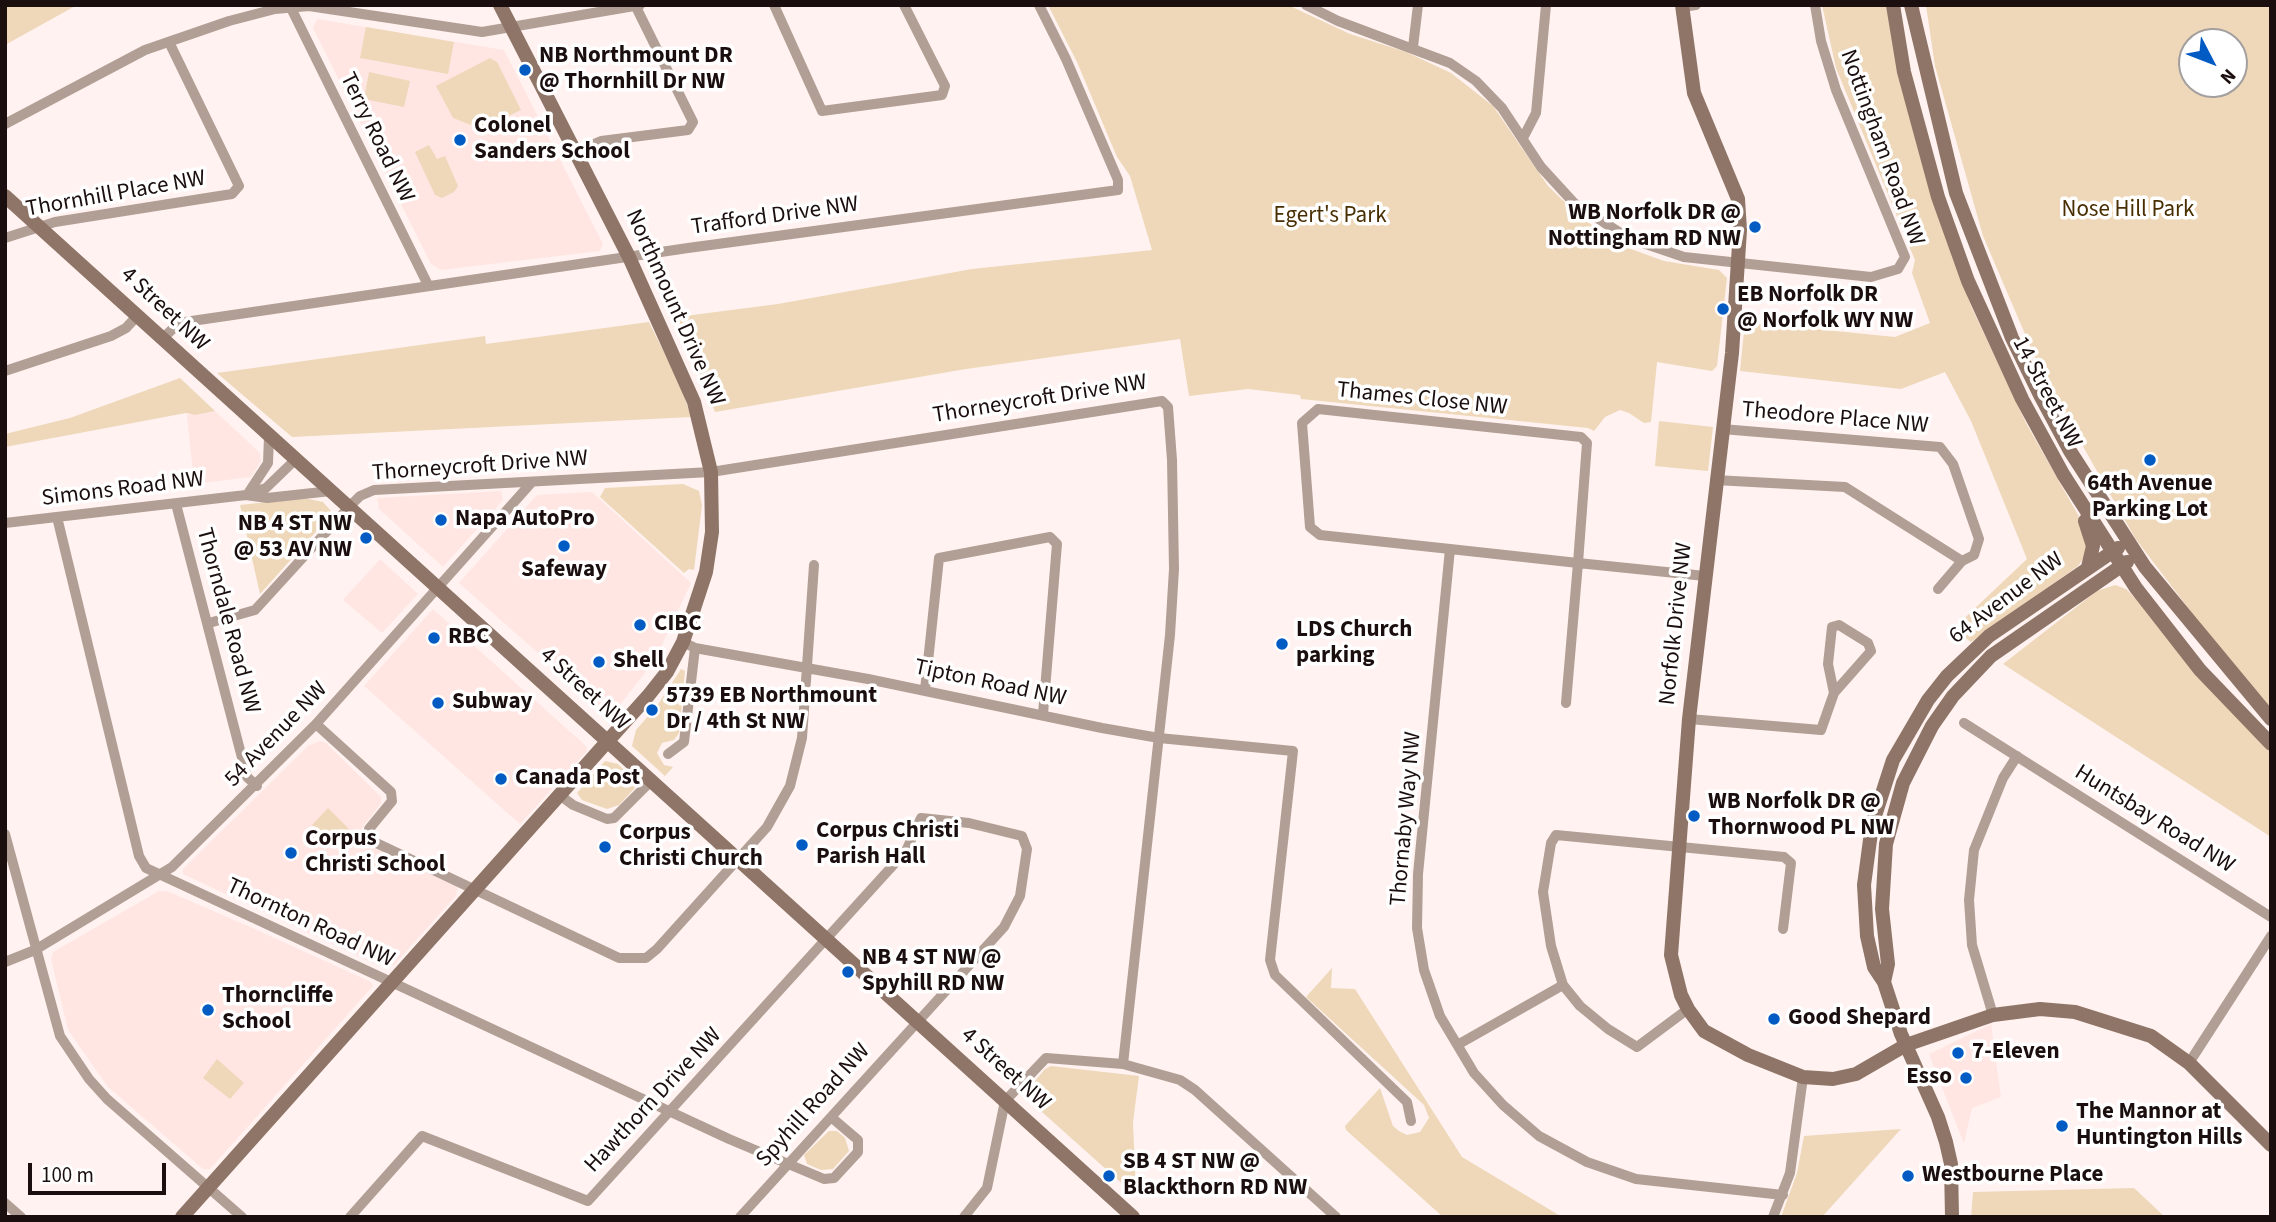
<!DOCTYPE html>
<style>
body{margin:0}
#map{position:relative;width:2276px;height:1222px;overflow:hidden;background:#fff2f0;font-family:"Source Sans 3",sans-serif}
canvas{display:block}
.frame{position:absolute;inset:0;border:7px solid #1a0f0e;pointer-events:none}
.north{position:absolute;left:2178px;top:28px;width:70px;height:70px;box-sizing:border-box;background:#fff;border:2px solid #a39f9f;border-radius:50%;rotate:132deg;font-size:19px;font-weight:700;line-height:28px;text-align:center;color:#1a0f0e}
.north::after{content:'';display:block;margin:auto;width:24px;height:32px;background:#025ac3;clip-path:polygon(50% 0,100% 100%,50% 72%,0 100%)}
.scale{position:absolute;left:28px;top:1163px;width:138px;height:32px;box-sizing:border-box;border:4px solid #1a0f0e;border-top:0;padding-left:9px;font-size:21px;line-height:24px;white-space:nowrap;color:#1a0f0e;-webkit-text-stroke:5px #fff;paint-order:stroke}
</style>
<div id="map">
<canvas width="2276" height="1222"></canvas>
<div class="frame"></div>
<div class="north">N</div>
<div class="scale">100 m</div>
</div>
<script>
const ctx = document.querySelector('canvas').getContext('2d');
ctx.lineJoin = 'round';
function paint(path, color) { ctx.fillStyle = color; ctx.fill(path, 'evenodd'); }
const poly = rows => new Path2D(rows.map(r => 'M' + r).join(''));
function strokePath(path, color, width, dash) { ctx.strokeStyle = color; ctx.lineWidth = width; ctx.lineCap = dash ? 'butt' : 'round'; ctx.setLineDash(dash || []); ctx.stroke(path); }
function label(font, color, halo, rows, align = 'center') {
  ctx.font = font + ' "Source Sans 3",sans-serif'; ctx.lineWidth = 7; ctx.setLineDash([]); ctx.textBaseline = 'middle'; ctx.strokeStyle = halo; ctx.fillStyle = color; for (const [text, x, y, turn = 0] of rows) {
    ctx.save(); ctx.translate(x, y); ctx.rotate((+turn || 0) * Math.PI / 180); ctx.textAlign = isNaN(turn) ? turn : align; if (halo) ctx.strokeText(text, 0, 0); ctx.fillText(text, 0, 0); ctx.restore();
  }
}
paint(poly([
 [317,19,504,50,603,244,600,251,441,270,431,264,313,28],
 [215,411,260,453,261,461,251,477,194,484,187,415],
 [501,491,503,500,443,567,379,509,377,498],
 [592,492,691,583,659,651,642,677,610,717,459,583,537,495],
 [380,559,418,594,382,633,343,600],
 [433,609,586,746,587,751,520,824,364,686],
 [320,741,326,743,381,797,381,803,362,828,364,843,458,885,456,896,394,965,388,967,377,965,183,874,183,869,308,746],
 [159,891,167,891,248,926,371,982,373,986,210,1169,203,1169,108,1087,68,1030,51,959,53,952],
 [1991,1024,2001,1097,1972,1108,1964,1144,1929,1054]
]), '#ffe6e3');
paint(poly([
 [5,5,77,5,5,45],
 [1048,5,1288,5,1350,34,1406,52,1451,73,1493,106,1548,186,1576,213,1617,244,1664,261,1719,270,1727,278,1717,366,1712,371,1657,362,1651,422,1644,423,1629,413,1620,410,1605,417,1594,431,1588,428,1301,399,1300,395,1248,389,1189,396,1180,339,966,369,715,412,677,317,778,304,972,269,1152,250,1130,176,1117,157,1077,62],
 [1822,5,1887,5,1952,257,1972,308,2026,423,2082,522,2088,552,2078,566,1971,642,1953,629,2027,559,1971,421,1945,372,1901,389,1740,371,1745,322,1895,337,1930,323,1912,273,1915,260,1836,68],
 [1926,5,2271,5,2271,708,2233,667,2135,538,2043,376,1983,236,1935,66],
 [2192,42,2234,42,2234,84,2192,84],
 [366,27,454,42,448,74,360,58],
 [490,58,497,62,521,110,481,129,453,118,436,86],
 [369,72,410,81,404,107,364,99],
 [429,145,437,159,445,156,458,186,454,192,442,198,435,195,415,152],
 [649,322,681,387,691,417,292,437,217,373,485,336,486,344],
 [180,378,215,411,195,415,186,413,5,447,5,434,70,418],
 [1659,421,1713,427,1708,471,1655,466],
 [683,484,699,491,702,505,694,570,689,569,684,573,600,497,605,488],
 [304,498,323,502,331,511,330,516,260,594,240,505],
 [2115,585,2126,589,2136,599,2196,674,2271,753,2271,837,2003,664,2097,591],
 [681,669,685,671,679,733,674,740,662,743,657,753,664,765,673,767,665,776,632,746,636,730,657,706],
 [605,761,618,764,636,782,635,788,619,805,607,809,582,800,577,793],
 [328,808,352,832,341,845,332,845,312,825],
 [1332,968,1331,988,1355,989,1462,1157,1562,1217,1443,1217,1346,1130,1345,1126,1380,1088,1393,1126,1399,1131,1407,1135,1420,1132,1429,1118,1424,1105,1306,997],
 [217,1059,244,1083,230,1099,203,1078],
 [1051,1066,1139,1076,1133,1122,1136,1196,1023,1095,1045,1069],
 [1901,1129,1822,1217,1781,1217,1797,1173,1804,1136],
 [829,1131,837,1131,845,1138,849,1151,833,1169,821,1170,807,1164,804,1155],
 [2134,1188,2165,1217,1971,1217,1973,1192]
]), '#eed8b9');
strokePath(poly([
 [774,5,822,111,942,95,945,86,904,5],
 [1306,5,1338,21,1450,63,1476,81,1502,108,1541,167,1574,203,1628,238,1684,257,1871,277,1898,269,1905,257,1836,90,1821,41,1815,5],
 [1682,7,1696,5],
 [291,8,428,285],
 [1413,47,1418,5],
 [5,124,145,50,229,21,275,9,309,6,482,32,640,5],
 [1523,138,1536,113,1546,5],
 [575,152,601,141,688,130,693,122,635,5],
 [5,238,55,222,232,194,239,186,169,42],
 [162,339,179,323,185,322,688,248,1118,190,1118,180,1066,59,1039,5],
 [5,371,111,336,126,328,137,316],
 [1722,429,1940,447,1953,464,1979,539,1974,555,1962,561,1938,589],
 [1715,480,1845,487,1962,561],
 [249,492,268,463,269,437],
 [246,495,267,498,331,491],
 [176,504,247,777,257,786],
 [57,517,139,856,146,868,729,1139,824,1179,834,1178,858,1152,858,1140,831,1117],
 [5,523,246,495,266,488,295,460],
 [1450,549,1418,874,1417,928,1424,970,1440,1016,1474,1073,1503,1105,1539,1136,1587,1162,1636,1179,1783,1195],
 [209,623,255,610,349,507,360,496,374,490,711,472,1162,401,1168,407,1172,460,1174,569,1170,635,1123,1064],
 [683,642,695,648,868,679,1102,728,1159,738,1293,751,1270,960,1275,975,1407,1102,1411,1121],
 [925,690,939,558,1050,537,1057,544,1043,714],
 [1566,703,1578,563,1587,443,1581,437,1318,409,1302,423,1310,527,1320,535,1450,549,1578,563,1705,576],
 [1689,719,1821,730,1834,693,1871,651,1868,643,1839,625,1832,627,1828,664,1834,693],
 [1964,723,2271,917],
 [316,724,391,792,392,801,369,829,370,840,619,958,646,958,657,949,767,827,790,786,802,738,814,565],
 [668,754,684,742,695,648],
 [561,796,573,805,607,819,614,818,651,781],
 [5,834,60,1036,89,1079,107,1099,242,1217],
 [5,962,35,950,172,867,316,724,532,482],
 [1688,1009,1637,1047,1608,1029,1580,1006,1563,985,1551,946,1543,892,1551,843,1556,835,1784,857,1791,863,1783,929],
 [1993,1015,1972,945,1969,900,1974,850,2003,778,2017,756],
 [1459,1044,1563,985],
 [2189,1063,2271,936],
 [5,1203,21,1217],
 [350,1217,422,1136,588,1201,906,851,921,818,969,823,1022,836,1027,849,1020,896,1004,927,740,1217],
 [964,1217,987,1188,1005,1101,1046,1058,1123,1064,1180,1080,1195,1090,1336,1217],
 [1773,1217,1790,1173,1803,1077]
]), '#b19f95', 10);
strokePath(poly([
 [1682,5,1694,93,1738,199,1740,230,1732,353,1689,719,1671,955,1681,995,1688,1009,1704,1031,1748,1055,1803,1077,1833,1079,1856,1074,1906,1045,1993,1015,2040,1009,2075,1012,2151,1036,2189,1063,2271,1145],
 [1893,5,1904,72,1938,197,1968,281,2022,399,2063,474,2136,588,2200,670,2271,744],
 [1911,5,1956,193,2012,338,2040,395,2070,451,2145,567,2271,719],
 [5,196,1133,1217],
 [2085,521,2093,546,2088,567],
 [1884,982,1888,964,1882,909,1886,844,1903,783,1932,726,1953,696,1991,656,2127,562],
 [182,1217,648,696,667,672,683,642,706,572,712,532,711,472,694,402,629,257,500,5],
 [1952,1217,1951,1164,1946,1142,1938,1117,1901,1034,1884,982,1874,967,1867,936,1864,885,1872,825,1893,760,1928,700,1947,676,1989,636,2118,548]
]), '#8f7567', 14);
for (const [x, y, r, color] of [
 [525,70,7,"#025ac3"],
 [460,140,7,"#025ac3"],
 [1755,227,7,"#025ac3"],
 [1723,309,7,"#025ac3"],
 [2150,460,7,"#025ac3"],
 [441,520,7,"#025ac3"],
 [366,538,7,"#025ac3"],
 [564,546,7,"#025ac3"],
 [640,625,7,"#025ac3"],
 [434,638,7,"#025ac3"],
 [1282,644,7,"#025ac3"],
 [599,662,7,"#025ac3"],
 [438,703,7,"#025ac3"],
 [652,710,7,"#025ac3"],
 [501,779,7,"#025ac3"],
 [1694,816,7,"#025ac3"],
 [802,845,7,"#025ac3"],
 [605,847,7,"#025ac3"],
 [291,853,7,"#025ac3"],
 [848,972,7,"#025ac3"],
 [208,1010,7,"#025ac3"],
 [1774,1019,7,"#025ac3"],
 [1958,1053,7,"#025ac3"],
 [1966,1078,7,"#025ac3"],
 [2062,1126,7,"#025ac3"],
 [1109,1176,7,"#025ac3"],
 [1908,1176,7,"#025ac3"]
]) { const dot = new Path2D(); dot.arc(x, y, r, 0, 2 * Math.PI); ctx.fillStyle = color; ctx.fill(dot); strokePath(dot, '#fff', 2.5); }
label('bold 23px', '#1a0f0e', '#fff', [
 ["NB Northmount DR",539,57],
 ["@ Thornhill Dr NW",539,83],
 ["Colonel",474,127],
 ["Sanders School",474,153],
 ["WB Norfolk DR @",1741,214,"right"],
 ["Nottingham RD NW",1741,240,"right"],
 ["EB Norfolk DR",1737,296],
 ["@ Norfolk WY NW",1737,322],
 ["64th Avenue",2150,485,"center"],
 ["Parking Lot",2150,511,"center"],
 ["Napa AutoPro",455,520],
 ["NB 4 ST NW",352,525,"right"],
 ["@ 53 AV NW",352,551,"right"],
 ["Safeway",564,571,"center"],
 ["CIBC",654,625],
 ["LDS Church",1296,631],
 ["parking",1296,657],
 ["RBC",448,638],
 ["Shell",613,662],
 ["5739 EB Northmount",666,697],
 ["Dr / 4th St NW",666,723],
 ["Subway",452,703],
 ["Canada Post",515,779],
 ["WB Norfolk DR @",1708,803],
 ["Thornwood PL NW",1708,829],
 ["Corpus Christi",816,832],
 ["Parish Hall",816,858],
 ["Corpus",619,834],
 ["Christi Church",619,860],
 ["Corpus",305,840],
 ["Christi School",305,866],
 ["NB 4 ST NW @",862,959],
 ["Spyhill RD NW",862,985],
 ["Thorncliffe",222,997],
 ["School",222,1023],
 ["Good Shepard",1788,1019],
 ["7-Eleven",1972,1053],
 ["Esso",1952,1078,"right"],
 ["The Mannor at",2076,1113],
 ["Huntington Hills",2076,1139],
 ["SB 4 ST NW @",1123,1163],
 ["Blackthorn RD NW",1123,1189],
 ["Westbourne Place",1922,1176]
], 'left');
label('23px', '#1a0f0e', '#fff', [
 ["Terry Road NW",376,138,64],
 ["Nottingham Road NW",1881,148,70],
 ["Thornhill Place NW",116,195,-10],
 ["Trafford Drive NW",775,217,-8],
 ["Northmount Drive NW",674,308,66],
 ["4 Street NW",164,310,43],
 ["14 Street NW",2046,393,62],
 ["Thorneycroft Drive NW",1040,400,-9],
 ["Thames Close NW",1422,400,6],
 ["Theodore Place NW",1835,419,5],
 ["Thorneycroft Drive NW",480,467,-4],
 ["Simons Road NW",123,490,-7],
 ["64 Avenue NW",2007,599,-37],
 ["Thorndale Road NW",227,621,75],
 ["Norfolk Drive NW",1677,624,-84],
 ["Tipton Road NW",990,684,12],
 ["4 Street NW",584,690,42],
 ["54 Avenue NW",277,735,-46],
 ["Thornaby Way NW",1407,819,-85],
 ["Huntsbay Road NW",2154,820,32],
 ["Thornton Road NW",310,924,25],
 ["4 Street NW",1005,1070,42],
 ["Hawthorn Drive NW",654,1101,-47],
 ["Spyhill Road NW",814,1106,-48]
]);
label('23px', '#482e00', '#fff', [
 ["Nose Hill Park",2128,211],
 ["Egert's Park",1330,217]
]);
</script>
